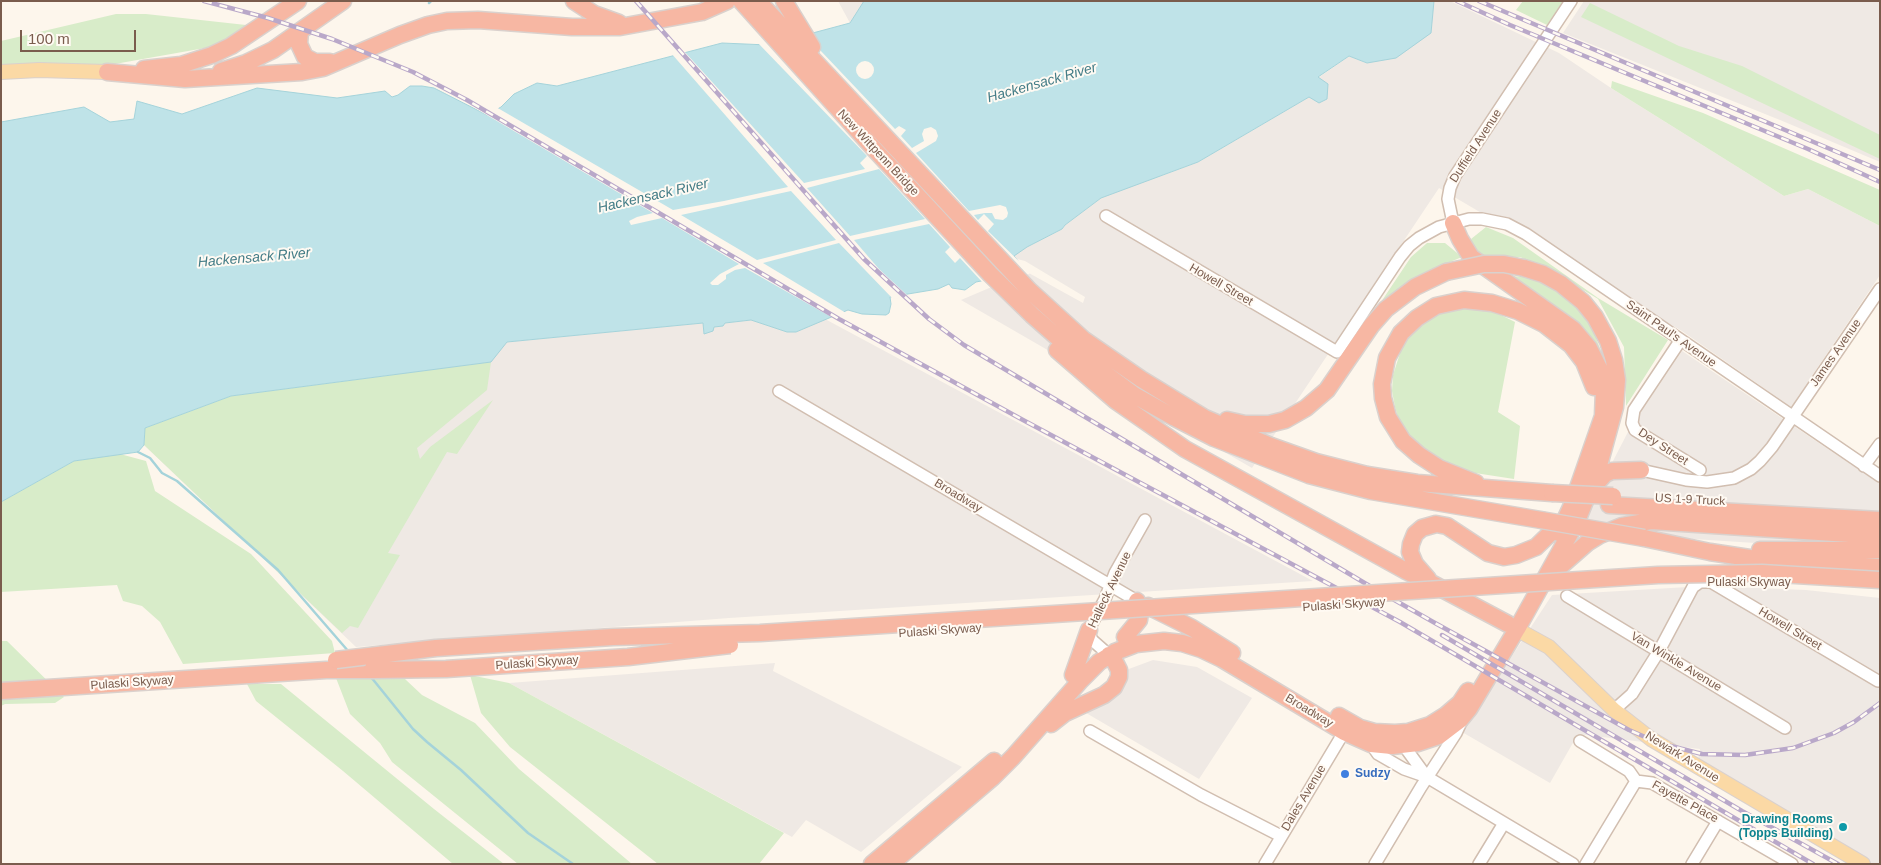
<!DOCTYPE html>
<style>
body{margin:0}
#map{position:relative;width:1881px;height:865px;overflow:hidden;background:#fdf6ec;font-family:Arial,sans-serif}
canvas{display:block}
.frame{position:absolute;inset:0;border:2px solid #7a5c4d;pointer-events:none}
.scale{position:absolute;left:20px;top:30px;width:116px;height:22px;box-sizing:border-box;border:2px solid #7a5c4d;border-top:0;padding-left:6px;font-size:15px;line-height:18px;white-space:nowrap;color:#7a5c4d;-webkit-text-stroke:4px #fffaf3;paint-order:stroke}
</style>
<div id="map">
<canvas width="1881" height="865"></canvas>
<div class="frame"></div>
<div class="scale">100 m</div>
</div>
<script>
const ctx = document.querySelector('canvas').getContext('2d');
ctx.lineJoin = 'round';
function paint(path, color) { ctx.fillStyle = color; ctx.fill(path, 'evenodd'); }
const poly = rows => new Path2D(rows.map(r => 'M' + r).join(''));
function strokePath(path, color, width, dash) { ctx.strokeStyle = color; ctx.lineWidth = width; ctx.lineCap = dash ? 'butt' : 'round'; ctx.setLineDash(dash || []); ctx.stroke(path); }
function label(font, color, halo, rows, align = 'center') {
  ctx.font = font + ' Arial,sans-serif'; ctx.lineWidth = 4; ctx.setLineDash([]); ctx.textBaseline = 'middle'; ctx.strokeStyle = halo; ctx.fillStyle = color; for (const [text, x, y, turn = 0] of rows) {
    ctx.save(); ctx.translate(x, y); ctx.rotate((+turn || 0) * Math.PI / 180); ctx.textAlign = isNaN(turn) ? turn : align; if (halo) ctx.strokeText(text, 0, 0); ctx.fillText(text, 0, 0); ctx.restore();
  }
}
paint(poly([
 [838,1,864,1,850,23],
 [1432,1,1450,1,1559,53,1611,88,1784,196,1808,189,1880,226,1880,275,1791,407,1682,331,1439,188,1252,468,961,300,1027,272,1083,303,1085,297,1025,261,1017,259,1014,256,1014,251,1027,247,1062,229,1065,225,1101,198,1157,175,1161,176,1198,162,1309,97,1318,78,1349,56,1367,63],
 [1584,1,1880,1,1880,162,1780,120,1563,33],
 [825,319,1313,581,729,618,356,647,144,445,507,342,703,323,704,333,714,327,723,326,725,323,751,320,787,332,796,332],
 [1682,351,1880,484,1880,551,1615,534,1582,521,1629,430],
 [1705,586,1806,590,1880,598,1880,864,1870,864,1698,760,1700,749,1578,734,1550,783,1462,732,1552,595],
 [1153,660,1197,667,1252,698,1199,779,1081,710,1118,673],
 [775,663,773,671,962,767,861,852,806,820,792,837,509,683]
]), '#efe9e4');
paint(poly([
 [1523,1,1563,1,1547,25,1516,10],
 [1590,3,1679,46,1742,66,1880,135,1880,159,1581,17],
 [116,14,146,14,246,25,231,40,205,48,47,76,1,78,1,41],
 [1612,81,1703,113,1880,190,1880,226,1808,189,1784,196,1611,88],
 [1486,227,1513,238,1598,298,1668,340,1626,406,1624,347,1598,299,1549,269,1520,257,1477,257,1471,239],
 [1427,243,1445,243,1462,257,1433,269,1367,323,1411,257],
 [1508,276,1531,277,1562,294,1589,319,1601,351,1572,320],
 [1474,306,1487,308,1515,322,1498,412,1520,426,1514,479,1475,473,1451,465,1434,456,1420,447,1408,435,1399,421,1395,407,1392,391,1393,375,1402,347,1411,334,1439,313],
 [491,362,487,390,417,448,420,459,430,447,493,400,457,454,447,452,388,553,400,555,358,628,350,626,342,633,144,445,145,428,231,396],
 [120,454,146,461,155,491,251,554,332,641,335,653,183,664,160,622,142,606,123,601,117,585,1,592,1,502,74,461],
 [1,641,7,641,64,697,55,703,5,704,1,706],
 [470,675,509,683,784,833,759,864,658,864,510,747,481,713],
 [370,677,405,679,422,695,475,723,519,769,632,864,518,864,392,762,380,743,350,714,336,678],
 [247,684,281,684,434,809,504,864,453,864,343,771,256,701]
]), '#d8ecc9');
const water = poly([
 [864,1,1434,1,1431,33,1396,58,1367,63,1349,56,1318,77,1328,84,1327,99,1319,103,1309,97,1198,162,1101,198,1065,225,1062,229,1027,247,1014,256,1027,272,976,282,965,290,952,288,949,284,938,289,890,297,891,304,889,313,886,315,862,314,848,310,796,332,787,332,751,320,725,323,723,326,714,327,713,331,704,334,703,323,507,342,491,362,231,396,145,428,144,445,138,452,74,461,1,502,1,122,84,107,110,122,134,119,137,101,182,114,257,88,337,98,385,91,392,97,398,95,410,86,422,86,434,88,487,115,501,107,514,94,537,83,557,86,722,43,768,45,850,23,864,1]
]);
paint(water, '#bfe3e8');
strokePath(water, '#a5d3da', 1);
paint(poly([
 [809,31,820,50,895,129,899,126,906,130,901,136,912,148,924,141,922,134,924,129,931,127,936,130,938,136,936,141,916,153,969,211,1000,205,1006,207,1008,213,1007,217,1003,220,995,219,992,213,985,213,974,215,978,220,984,214,994,224,988,231,1030,272,1029,274,983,283,960,258,955,263,945,252,950,247,929,224,854,240,879,269,908,296,893,299,839,243,763,263,846,313,833,318,745,268,735,270,726,275,726,279,718,285,712,285,710,283,720,274,739,264,662,218,631,225,629,221,637,217,653,213,463,101,428,84,462,99,486,112,496,107,673,210,724,201,788,187,671,53,683,50,804,183,865,169,860,163,867,156,757,42,768,42],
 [879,169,925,219,850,236,807,188],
 [791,191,836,240,757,260,681,215],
 '856 70a9 9 0 1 1 18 0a9 9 0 1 1-18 0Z'
]), '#fdf6ec');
strokePath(poly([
 [429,3,431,1],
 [138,452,150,458,162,473,177,481,278,570,349,652],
 [371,677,413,729,427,742,461,770,528,833,573,864]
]), '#a5d3da', 2.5);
const minor = poly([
 [1106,216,1337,352,1400,257,1409,246,1419,238,1439,227,1469,219,1482,219,1507,224,1526,234,1880,476],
 [1453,223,1448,199,1450,188,1455,176,1571,1],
 [1680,341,1634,410,1632,423,1635,430,1700,470],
 [779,391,1137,601],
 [1864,466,1880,444],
 [1641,470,1686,480,1707,482,1734,478,1751,469,1760,461,1772,447,1880,289],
 [1567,596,1785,728],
 [1109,655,1092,640,1089,634,1090,627,1105,599,1115,573,1145,520],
 [1614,710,1632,694,1659,651,1693,587,1700,582,1711,582,1878,681],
 [1090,731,1201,795,1281,836],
 [1402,739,1407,750,1426,776],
 [1580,741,1629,771,1636,781,1652,783,1792,864],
 [1371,744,1378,754,1404,769,1427,777,1573,864],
 [1265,864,1344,732],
 [1375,864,1421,787,1456,733,1462,720],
 [1479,864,1504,823],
 [1586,864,1636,781],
 [1692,864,1718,821]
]);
const major = poly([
 [1,72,39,70,107,72],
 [1509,625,1549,647,1614,710,1651,739,1863,864]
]);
const highway = poly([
 [574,1,594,14,619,23],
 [741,1,876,151,990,274,1032,315,1065,344,1134,395,1175,418,1214,438,1309,475,1371,491,1541,520],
 [758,1,1029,290,1083,339,1141,379,1205,418,1271,446,1316,462,1367,475,1417,483,1552,493],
 [784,1,812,47],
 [300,31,299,44,305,57,315,62,330,62],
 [144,69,181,65,212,55,231,46,298,1],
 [221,71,246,63,273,50,343,1],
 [107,72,185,79,302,72,323,68,400,35,428,25,447,21,478,20,572,27,620,27,702,12,727,1],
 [1453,223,1460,239,1471,257,1573,329,1589,348,1600,370,1604,389,1603,416,1572,505,1559,533],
 [1057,350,1116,401,1185,449,1406,571,1431,583,1508,624],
 [1227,420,1245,424,1269,424,1285,420,1306,408,1327,390,1371,326,1386,309,1415,287,1446,272],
 [1476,483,1439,468,1419,455,1403,441,1388,417,1383,398,1382,384,1387,358,1401,333,1417,318,1436,306,1464,300,1492,303,1518,311,1544,324,1571,345,1584,362,1594,387],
 [1594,486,1605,474,1612,471,1641,470],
 [1609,505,1880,520],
 [1644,538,1710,552,1756,559,1880,567],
 [1760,550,1880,550],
 [1555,571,1587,543,1600,535,1622,526,1651,521,1880,536],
 [1428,579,1415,564,1410,552,1411,544,1415,534,1422,528,1436,524,1447,526,1488,553,1504,557,1516,555,1536,547,1562,522],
 [1148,606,1192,628,1232,653],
 [1125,637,1139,620,1140,611,1137,601],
 [1073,675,1089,630],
 [1,691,326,670,372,670],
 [1339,716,1360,728,1374,732,1395,733,1408,732,1430,725,1446,715,1460,703,1468,691],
 [1051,724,1065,713,1104,695,1114,687,1119,677,1119,670,1114,660,1109,655],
 [872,864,994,761],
 [891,864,992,778,1013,757,1081,680,1099,662,1115,652,1136,644,1164,641,1182,643,1201,649,1222,659,1344,732,1371,744,1392,746,1418,743,1439,736,1460,720,1469,709,1517,629,1577,521,1598,469,1615,407,1617,380,1614,360,1608,341,1595,317,1583,302,1561,284,1543,274,1524,268]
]);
strokePath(minor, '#d1beb0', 14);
strokePath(major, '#dad1cd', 16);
strokePath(highway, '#dad1cd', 19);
strokePath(minor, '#fff', 11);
strokePath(major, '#fbd9a5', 14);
strokePath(highway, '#f7b7a3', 16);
const rail = poly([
 [204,1,268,18,332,39,413,72,467,100,839,319,1023,420,1400,622,1813,864],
 [636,1,864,259,929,319,964,345,1368,585,1435,623,1629,730,1659,743,1702,754,1745,755,1793,748,1834,733,1854,722,1880,703],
 [1457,1,1510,25,1808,149,1880,182],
 [1479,1,1880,170],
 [1442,635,1742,811,1838,864]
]);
strokePath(rail, '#b9a8c9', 4.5);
strokePath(rail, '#fffaf3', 2.5, [8]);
const highwayBridge = poly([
 [1446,272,1484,264,1504,264,1524,268],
 [1552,493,1613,496],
 [1541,520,1644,538],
 [336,660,436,648,613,637,760,633,1658,575,1762,573,1880,580],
 [372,670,446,669,628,657,730,645]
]);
strokePath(highwayBridge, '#dad1cd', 19, []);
strokePath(highwayBridge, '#f7b7a3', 16);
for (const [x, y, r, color] of [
 [1345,774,5,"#3f7fe0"],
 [1843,827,5,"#0f9aa8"]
]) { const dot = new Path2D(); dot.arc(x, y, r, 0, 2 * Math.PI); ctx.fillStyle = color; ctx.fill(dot); strokePath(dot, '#fffaf3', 2); }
label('12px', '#7a5c4d', '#fffaf3', [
 ["Duffield Avenue",1476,146,-57],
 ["New Wittpenn Bridge",878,153,47],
 ["Howell Street",1221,285,30],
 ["Saint Paul's Avenue",1671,334,35],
 ["James Avenue",1836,353,-55],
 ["Dey Street",1663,447,33],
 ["Broadway",958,496,31],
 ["US 1-9 Truck",1690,500,3],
 ["Pulaski Skyway",1749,583],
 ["Halleck Avenue",1110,590,-64],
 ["Pulaski Skyway",1344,605,-4],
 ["Howell Street",1790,629,31],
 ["Pulaski Skyway",940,631,-4],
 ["Van Winkle Avenue",1676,662,31],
 ["Pulaski Skyway",537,663,-4],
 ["Pulaski Skyway",132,683,-4],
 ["Broadway",1309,711,31],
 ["Newark Avenue",1682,757,32],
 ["Dales Avenue",1304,798,-59],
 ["Fayette Place",1685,802,29]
]);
label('bold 12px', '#366cbe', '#fffaf3', [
 ["Sudzy",1355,774]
], 'left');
label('bold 12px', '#0d838f', '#fffaf3', [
 ["Drawing Rooms",1833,820],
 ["(Topps Building)",1833,834]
], 'right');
label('italic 14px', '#437c86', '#fffaf3', [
 ["Hackensack River",1042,83,-16],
 ["Hackensack River",653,196,-13],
 ["Hackensack River",254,258,-5]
]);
</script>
